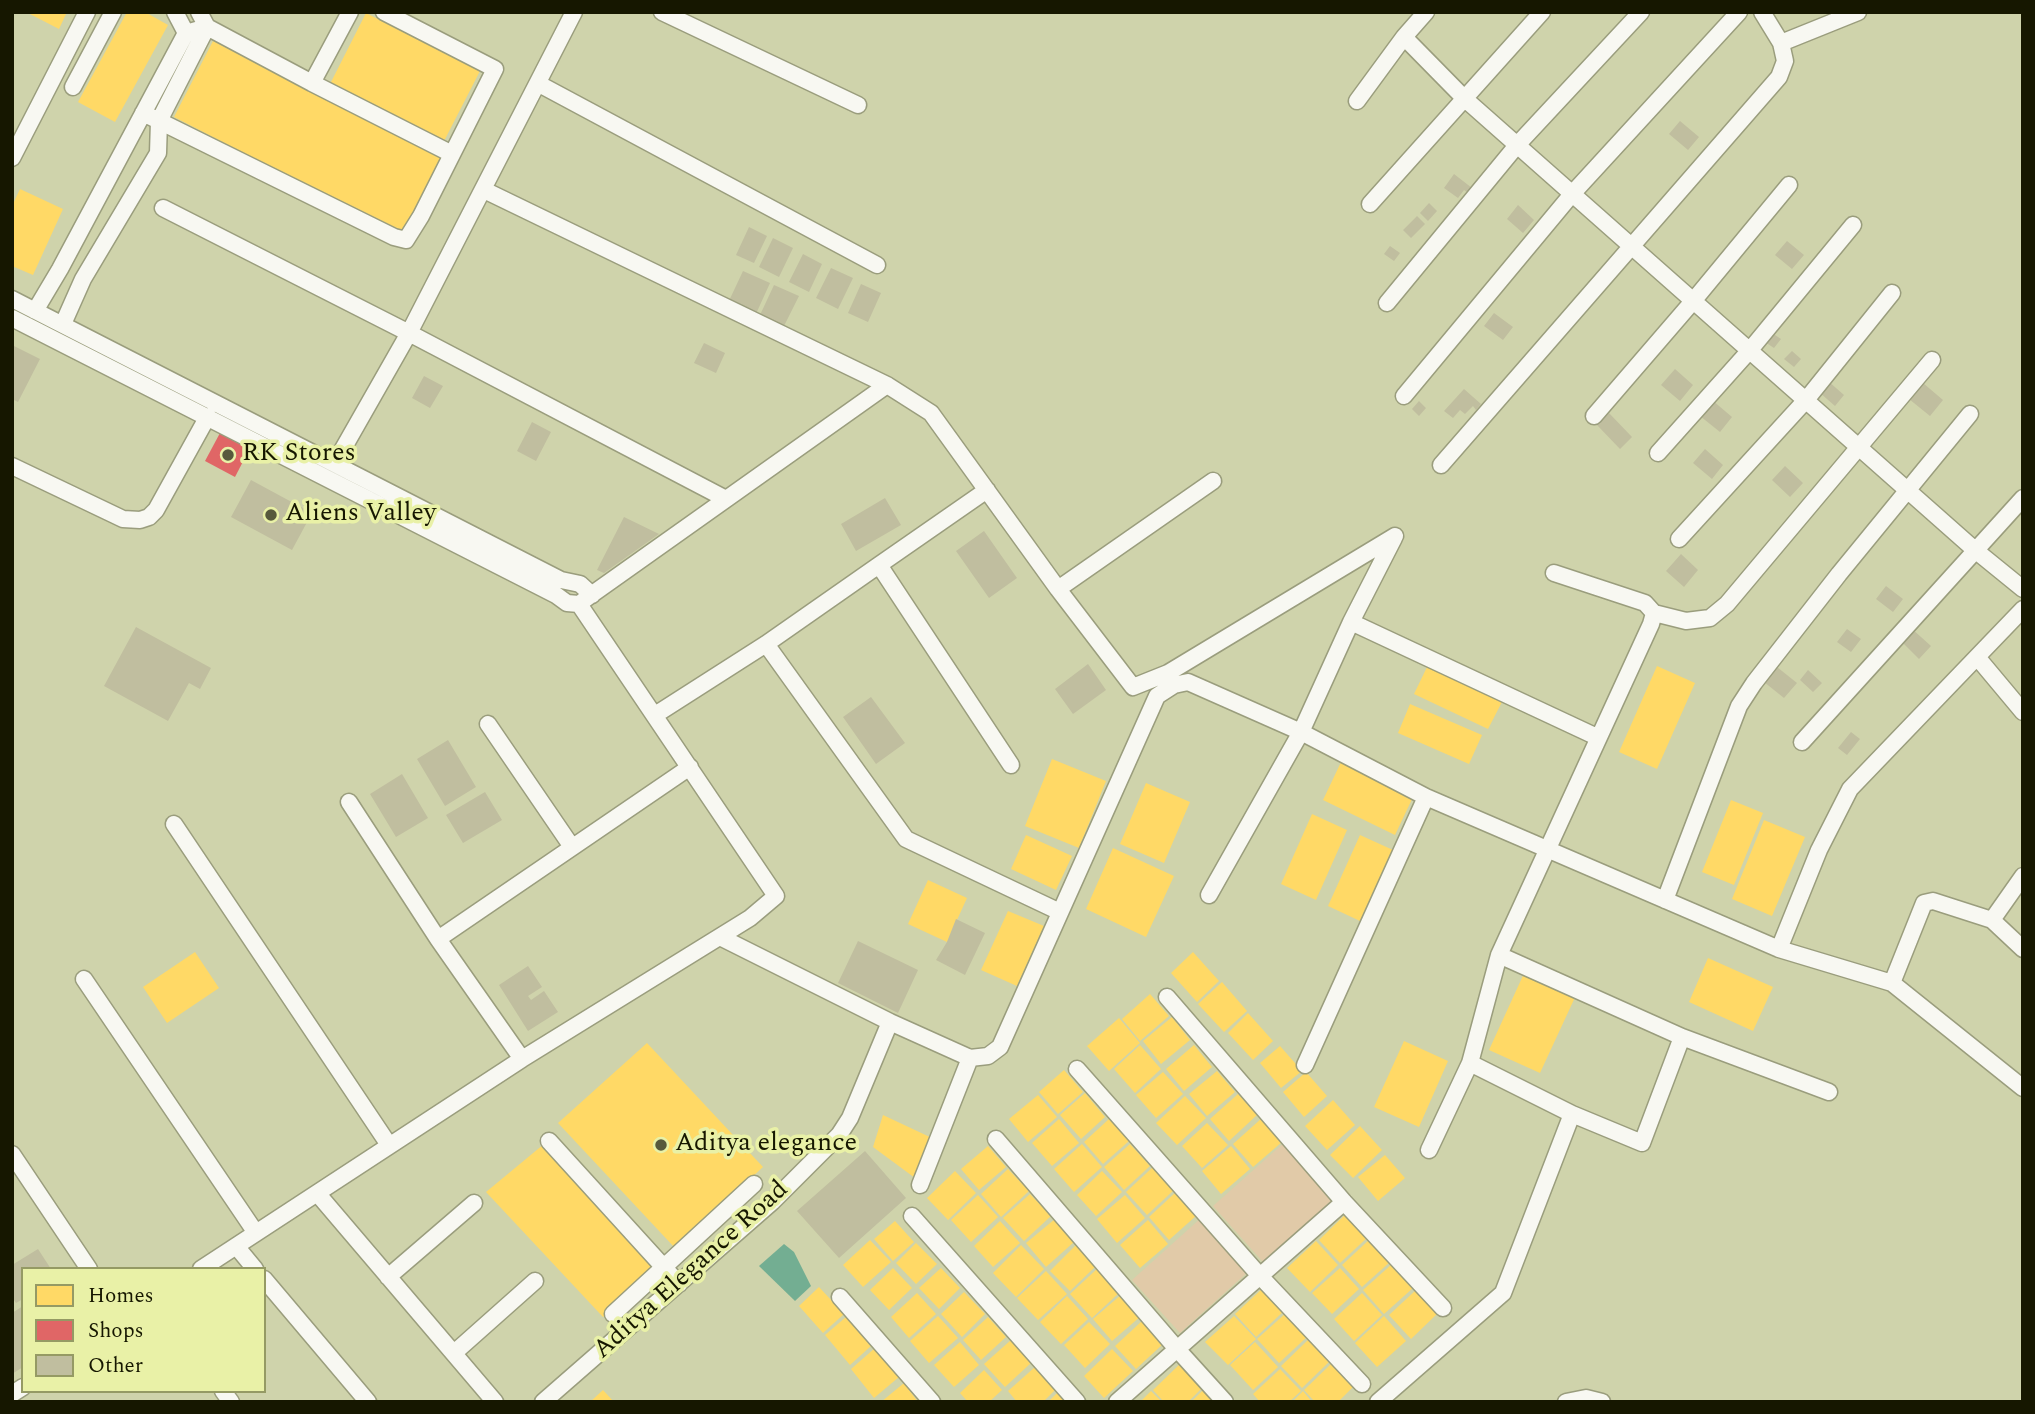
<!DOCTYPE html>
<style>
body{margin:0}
#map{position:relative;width:2035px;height:1414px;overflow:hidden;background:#cfd3ab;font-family:Spectral,serif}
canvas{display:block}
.frame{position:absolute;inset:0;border:14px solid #161700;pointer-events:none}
.legend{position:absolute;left:21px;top:1267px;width:245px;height:126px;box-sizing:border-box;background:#e9f1a7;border:2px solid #959a64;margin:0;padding:9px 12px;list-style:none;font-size:21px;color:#161700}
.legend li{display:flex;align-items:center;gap:14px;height:35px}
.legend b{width:35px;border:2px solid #959a64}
</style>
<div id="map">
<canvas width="2035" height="1414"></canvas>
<div class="frame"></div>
<ul class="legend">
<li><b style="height:19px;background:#ffd966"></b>Homes</li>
<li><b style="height:19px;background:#e06666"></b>Shops</li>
<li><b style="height:19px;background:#c0be9f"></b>Other</li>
</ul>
</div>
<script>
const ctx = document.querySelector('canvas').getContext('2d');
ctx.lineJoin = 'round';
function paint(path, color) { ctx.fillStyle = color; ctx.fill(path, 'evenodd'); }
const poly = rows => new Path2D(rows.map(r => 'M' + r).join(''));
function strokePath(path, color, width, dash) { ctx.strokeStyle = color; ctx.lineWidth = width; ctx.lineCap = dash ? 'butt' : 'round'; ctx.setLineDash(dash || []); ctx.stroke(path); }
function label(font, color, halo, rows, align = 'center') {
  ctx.font = font + ' Spectral,serif'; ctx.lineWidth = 7; ctx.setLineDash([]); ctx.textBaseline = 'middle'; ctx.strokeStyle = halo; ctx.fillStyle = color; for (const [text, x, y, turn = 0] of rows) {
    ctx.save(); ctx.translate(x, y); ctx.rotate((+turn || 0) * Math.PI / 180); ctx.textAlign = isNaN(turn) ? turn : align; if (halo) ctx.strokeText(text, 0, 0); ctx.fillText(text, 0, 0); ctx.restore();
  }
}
paint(poly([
 [1286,1141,1335,1198,1263,1262,1213,1206],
 [1201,1218,1249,1271,1180,1333,1132,1280]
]), '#e1caa8');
paint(poly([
 [784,1244,794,1252,811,1286,795,1301,759,1266]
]), '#73ae92');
paint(poly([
 [26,12,67,12,59,29],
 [127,12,145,12,168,25,115,122,78,102],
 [366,13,480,71,442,145,329,86],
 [213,41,444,160,405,236,174,117],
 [20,189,63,209,33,275,12,266,12,206],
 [1428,665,1503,700,1488,729,1414,694],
 [1657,666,1695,683,1657,769,1619,752],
 [1410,704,1482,735,1469,764,1398,733],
 [1052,759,1106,781,1079,848,1025,826],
 [1342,760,1414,795,1395,835,1323,800],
 [1146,783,1190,802,1164,863,1120,844],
 [1731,800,1763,813,1734,885,1702,872],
 [1312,814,1347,830,1316,900,1281,884],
 [1764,820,1805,837,1772,916,1732,899],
 [1026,835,1072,856,1056,890,1011,869],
 [1360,835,1393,850,1360,921,1328,906],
 [1113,848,1174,876,1146,937,1086,909],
 [928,880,967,898,947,942,908,924],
 [1008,911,1044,926,1017,986,981,970],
 [195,952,219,988,167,1023,143,987],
 [1193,952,1219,981,1197,1002,1171,973],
 [1708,958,1773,987,1753,1031,1689,1002],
 [1526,969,1577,993,1540,1073,1489,1050],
 [1222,982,1247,1011,1224,1032,1198,1004],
 [1150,994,1169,1016,1140,1041,1122,1019],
 [1248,1013,1273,1041,1253,1060,1228,1033],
 [1172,1017,1190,1040,1161,1064,1143,1041],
 [1119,1018,1140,1043,1109,1071,1087,1046],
 [1404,1041,1448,1061,1419,1127,1374,1107],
 [647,1043,763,1167,675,1248,558,1123],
 [1140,1045,1161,1069,1135,1093,1114,1069],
 [1194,1045,1212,1067,1184,1091,1166,1069],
 [1280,1046,1302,1071,1281,1088,1260,1063],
 [1064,1070,1083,1092,1058,1114,1039,1092],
 [1217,1071,1235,1092,1207,1116,1189,1094],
 [1163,1072,1183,1094,1156,1118,1136,1095],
 [1306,1072,1327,1096,1304,1117,1283,1092],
 [1085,1093,1105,1117,1081,1139,1060,1115],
 [1238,1094,1257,1115,1229,1141,1210,1119],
 [1038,1095,1057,1117,1028,1142,1009,1119],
 [1185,1096,1206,1118,1177,1145,1156,1123],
 [1333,1100,1355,1125,1327,1150,1305,1126],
 [883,1115,934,1139,915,1178,873,1147],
 [1262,1118,1282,1142,1253,1167,1233,1144],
 [1059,1119,1079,1143,1052,1166,1032,1143],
 [1109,1119,1129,1141,1103,1164,1084,1142],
 [1207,1123,1228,1145,1202,1168,1182,1146],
 [1360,1126,1382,1150,1353,1178,1330,1155],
 [544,1144,659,1267,603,1317,486,1192],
 [1082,1144,1102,1167,1074,1192,1054,1169],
 [1130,1144,1150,1166,1124,1190,1104,1167],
 [988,1146,1006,1167,979,1190,961,1169],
 [1231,1146,1250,1169,1221,1194,1202,1171],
 [1385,1155,1405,1178,1378,1201,1358,1177],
 [1153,1167,1174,1190,1147,1215,1126,1192],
 [1008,1169,1029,1191,1001,1217,981,1194],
 [955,1171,976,1193,948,1220,927,1198],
 [1102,1171,1122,1192,1096,1216,1077,1195],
 [1176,1192,1197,1215,1169,1240,1149,1217],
 [1030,1194,1051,1216,1024,1241,1003,1218],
 [978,1195,998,1217,971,1242,951,1220],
 [1125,1195,1145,1218,1117,1243,1097,1219],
 [1347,1213,1369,1236,1340,1263,1319,1240],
 [1055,1219,1074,1242,1046,1267,1026,1243],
 [1148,1220,1168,1244,1140,1268,1120,1245],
 [895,1221,914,1242,893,1261,874,1239],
 [1000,1221,1020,1243,993,1267,974,1246],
 [1370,1239,1390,1262,1362,1287,1342,1265],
 [870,1240,891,1262,863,1287,843,1265],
 [1316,1241,1338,1265,1310,1292,1287,1268],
 [916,1243,937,1264,916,1284,896,1263],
 [1021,1245,1044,1269,1016,1297,993,1273],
 [1076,1245,1096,1266,1070,1291,1050,1271],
 [1392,1264,1413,1288,1384,1314,1363,1290],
 [893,1268,912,1288,889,1310,870,1290],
 [941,1268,960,1288,939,1309,919,1288],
 [1098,1268,1120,1292,1092,1318,1070,1294],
 [1340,1268,1359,1289,1332,1314,1312,1293],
 [1046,1271,1067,1294,1038,1320,1017,1298],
 [819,1287,844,1314,823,1333,799,1306],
 [1263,1288,1284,1311,1256,1337,1235,1314],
 [1416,1290,1438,1313,1411,1339,1389,1315],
 [964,1292,985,1314,962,1337,941,1314],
 [917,1293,936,1314,909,1338,891,1317],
 [1362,1293,1382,1315,1354,1341,1334,1319],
 [1122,1294,1141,1316,1112,1341,1093,1319],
 [1067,1296,1088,1319,1061,1344,1040,1322],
 [1286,1313,1308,1336,1279,1363,1257,1339],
 [938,1316,958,1338,929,1363,910,1341],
 [1234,1316,1256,1339,1228,1365,1205,1342],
 [1384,1316,1406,1341,1377,1367,1355,1343],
 [846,1317,871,1346,850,1365,825,1335],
 [988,1317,1006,1337,981,1360,963,1340],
 [1142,1321,1163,1344,1136,1369,1115,1346],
 [1089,1322,1110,1344,1085,1368,1064,1345],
 [1011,1340,1032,1362,1005,1387,984,1364],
 [1308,1340,1329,1362,1302,1388,1281,1366],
 [960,1342,979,1365,954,1387,934,1365],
 [1255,1342,1278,1367,1253,1390,1230,1365],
 [875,1348,899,1377,874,1398,851,1369],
 [1112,1349,1133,1371,1104,1398,1084,1376],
 [1181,1363,1204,1386,1188,1402,1164,1402,1153,1390],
 [1332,1363,1354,1386,1338,1402,1315,1402,1304,1390],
 [1035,1367,1055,1390,1043,1402,1017,1402,1008,1391],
 [1280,1369,1301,1391,1289,1402,1260,1402,1253,1394],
 [984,1370,1002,1390,989,1402,968,1402,960,1393],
 [904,1383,918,1402,881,1402],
 [1205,1388,1219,1402,1191,1402],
 [603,1390,614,1402,590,1402],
 [1151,1391,1162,1402,1140,1402],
 [1303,1391,1312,1402,1292,1402],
 [1058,1392,1067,1402,1048,1402]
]), '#ffd966');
paint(poly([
 [220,433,250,448,235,477,205,461]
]), '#e06666');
paint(poly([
 [1680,121,1699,137,1688,150,1669,134],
 [1454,174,1472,188,1468,193,1464,190,1458,198,1444,188],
 [1429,203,1437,211,1428,221,1420,213],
 [1518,205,1534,220,1523,233,1507,219],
 [1417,216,1425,224,1411,238,1403,230],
 [749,227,767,236,754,263,736,255],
 [773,238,793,248,779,277,759,267],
 [1787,241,1804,255,1792,269,1775,255],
 [1390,246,1400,253,1394,261,1384,254],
 [803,254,822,264,809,292,789,282],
 [831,268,853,278,838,309,816,298],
 [743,271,770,283,755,316,728,303],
 [861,284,881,293,868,322,848,313],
 [774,285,799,296,784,326,760,315],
 [1494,313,1513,327,1503,340,1484,326],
 [1772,333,1781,339,1774,348,1765,342],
 [704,343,725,353,716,373,694,363],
 [14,346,40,359,18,402,12,399],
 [1792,351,1801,359,1794,367,1784,359],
 [1675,369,1693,385,1680,401,1661,385],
 [424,376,443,386,430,408,412,398],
 [1828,381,1844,395,1835,406,1819,392],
 [1923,383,1943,400,1930,416,1909,399],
 [1464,389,1481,404,1476,410,1473,406,1465,414,1460,410,1453,418,1444,411],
 [1712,400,1732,417,1720,432,1700,416],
 [1419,401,1426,408,1419,416,1412,409],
 [1609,413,1632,437,1620,449,1597,425],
 [532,422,551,432,536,461,517,451],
 [1705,449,1723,465,1712,479,1693,463],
 [1785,466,1803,483,1790,497,1772,480],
 [251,480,312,513,292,550,231,517],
 [885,498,901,525,856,551,841,524],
 [624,517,659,534,604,573,597,570],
 [984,531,1017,578,989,598,956,551],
 [1681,554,1698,570,1684,587,1666,571],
 [1886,586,1903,599,1893,612,1876,599],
 [136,627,211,668,200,689,189,683,168,721,104,686],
 [1911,628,1931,646,1919,659,1900,640],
 [1847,629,1861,639,1851,652,1837,642],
 [1088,664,1106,690,1073,714,1055,689],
 [1777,667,1797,683,1784,698,1764,682],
 [1808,670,1822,683,1813,692,1800,680],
 [871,697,905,743,876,764,843,717],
 [1851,732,1860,739,1847,755,1838,748],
 [448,740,476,787,445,806,417,759],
 [402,774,428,818,396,837,370,794],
 [485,792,502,820,463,843,446,815],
 [956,919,985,933,965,975,936,960,947,942],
 [858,941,918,970,898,1013,838,983],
 [528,966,542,987,528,996,531,1000,544,991,558,1012,528,1031,499,985],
 [865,1151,906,1198,839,1258,797,1211],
 [38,1249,51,1269,23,1269,23,1299,16,1303,12,1297,12,1265],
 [23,1306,23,1367,12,1374,12,1313]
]), '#c0be9f');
const street = poly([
 [175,12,186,33],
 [199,12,207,27,312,83,350,12],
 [662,12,858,105],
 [1426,12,1404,37,1465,99,1975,550,2023,589],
 [1762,12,1781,43,1858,12],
 [312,83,452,154],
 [539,84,877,265],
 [73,87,113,12],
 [1357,101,1404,37],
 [143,113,394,237,406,240,421,216,495,69,384,12],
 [12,158,87,12],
 [484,190,887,385,931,413,1058,589,1133,687,1168,673,1395,536],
 [1370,204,1542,12],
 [163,208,409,333,726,499],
 [12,299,561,580,580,584,592,595],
 [1387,303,1518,144,1641,12],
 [35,311,60,269,186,33,207,27],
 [12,318,556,595,567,603,579,604,776,896,750,918,522,1059,201,1269],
 [63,324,83,279,158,153,159,121,207,27],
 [1404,396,1572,194,1739,12],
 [1594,416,1694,300,1789,185],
 [1658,453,1750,350,1853,225],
 [335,463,409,333,574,12],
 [1441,465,1779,77,1785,61,1781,43],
 [12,466,123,519,140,520,149,517,156,510,208,416],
 [1679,539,1806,400,1892,293],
 [879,565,987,490],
 [1554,573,1645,603,1654,613,1686,621,1710,618,1727,604,1932,360],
 [1058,589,1213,481],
 [584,600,887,385],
 [1351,622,1597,737],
 [766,644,906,839,1060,912],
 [1977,657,2023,712],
 [655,715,766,644,879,565,1011,765],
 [488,724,572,847],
 [1802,742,2023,498],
 [349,802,438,939,522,1059],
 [174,824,389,1145],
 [1209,895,1301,732,1351,622,1394,538],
 [1665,900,1739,706,1754,683,1839,574,1970,414],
 [1992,920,2023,949],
 [720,937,890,1022,970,1058,988,1056,1000,1047,1157,696,1174,685,1188,682,1301,732,1426,797,1779,949,1892,983,2023,1088],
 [438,939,690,767],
 [1779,949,1819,850,1850,789,2023,609],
 [1499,955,1682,1037,1829,1092],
 [84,979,256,1233],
 [1892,983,1924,903,1933,901,1992,920,2023,876],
 [1167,997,1344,1202,1443,1308],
 [1470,1063,1572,1114,1642,1143,1682,1037],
 [1305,1065,1426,797],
 [1077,1069,1260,1276,1362,1384],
 [996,1139,1177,1349,1225,1402],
 [549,1141,679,1284],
 [1429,1150,1470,1063,1499,955,1651,624,1654,613],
 [12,1154,89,1269],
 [920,1185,970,1058],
 [317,1193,495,1402],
 [912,1216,1077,1402],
 [236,1246,255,1269],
 [388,1277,474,1203],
 [264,1279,368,1402],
 [840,1297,932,1402],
 [613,1314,754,1184],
 [454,1353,535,1281],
 [223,1391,231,1402],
 [12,1394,23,1387],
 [543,1402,772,1202,839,1135,850,1118,890,1022],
 [1117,1402,1344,1202],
 [1378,1402,1503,1293,1572,1114],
 [1566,1402,1586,1398,1602,1402]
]);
strokePath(street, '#9a9d7d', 19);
strokePath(street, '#f8f8f2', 16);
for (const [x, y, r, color] of [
 [228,455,7,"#57593c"],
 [271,515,7,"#57593c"],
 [661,1145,7,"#57593c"]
]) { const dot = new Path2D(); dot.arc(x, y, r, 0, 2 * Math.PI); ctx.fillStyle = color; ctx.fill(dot); strokePath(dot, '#e9f1a7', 2.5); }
label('26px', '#161700', '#e9f1a7', [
 ["RK Stores",242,455],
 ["Aliens Valley",285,515],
 ["Aditya elegance",675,1145]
], 'left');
label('26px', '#161700', '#e9f1a7', [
 ["Aditya Elegance Road",692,1271,-42]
]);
</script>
